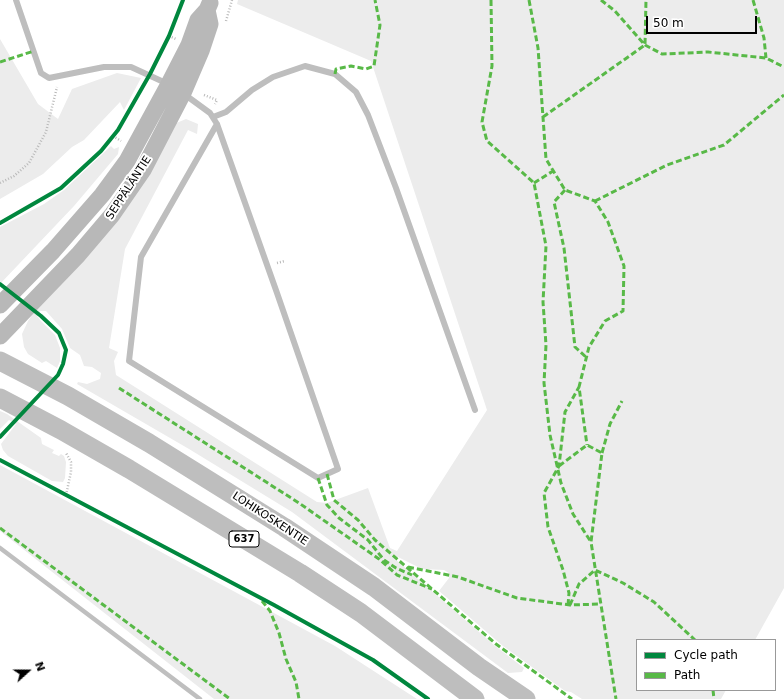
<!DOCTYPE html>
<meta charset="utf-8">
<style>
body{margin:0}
#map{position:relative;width:784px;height:699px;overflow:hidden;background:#fff;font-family:"DejaVu Sans",sans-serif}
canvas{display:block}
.legend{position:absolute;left:636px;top:639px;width:140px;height:52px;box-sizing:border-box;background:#fff;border:1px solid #999;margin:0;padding:5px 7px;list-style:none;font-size:12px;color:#000}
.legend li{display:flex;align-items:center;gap:8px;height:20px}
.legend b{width:20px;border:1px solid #999}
.north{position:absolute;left:8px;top:651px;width:40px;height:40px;-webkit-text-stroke:3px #fff;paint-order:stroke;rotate:69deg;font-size:11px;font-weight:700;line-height:16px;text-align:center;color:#000}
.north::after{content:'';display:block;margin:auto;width:14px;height:18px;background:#000;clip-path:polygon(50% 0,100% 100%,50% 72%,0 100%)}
.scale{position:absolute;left:646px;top:16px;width:111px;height:18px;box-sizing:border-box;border:2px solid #000;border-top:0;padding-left:5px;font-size:12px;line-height:14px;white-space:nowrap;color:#000;-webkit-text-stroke:3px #fff;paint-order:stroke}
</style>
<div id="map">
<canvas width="784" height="699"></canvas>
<ul class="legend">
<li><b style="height:5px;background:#00873e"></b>Cycle path</li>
<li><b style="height:5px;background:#58b947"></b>Path</li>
</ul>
<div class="north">N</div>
<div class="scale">50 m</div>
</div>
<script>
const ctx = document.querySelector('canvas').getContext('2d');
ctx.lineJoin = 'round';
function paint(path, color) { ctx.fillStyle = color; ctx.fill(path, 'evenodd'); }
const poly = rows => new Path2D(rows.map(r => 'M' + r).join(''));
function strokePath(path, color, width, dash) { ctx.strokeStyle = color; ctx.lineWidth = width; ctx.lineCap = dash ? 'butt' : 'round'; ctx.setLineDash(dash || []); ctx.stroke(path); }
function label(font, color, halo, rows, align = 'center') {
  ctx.font = font + ' "DejaVu Sans",sans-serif'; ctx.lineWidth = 4; ctx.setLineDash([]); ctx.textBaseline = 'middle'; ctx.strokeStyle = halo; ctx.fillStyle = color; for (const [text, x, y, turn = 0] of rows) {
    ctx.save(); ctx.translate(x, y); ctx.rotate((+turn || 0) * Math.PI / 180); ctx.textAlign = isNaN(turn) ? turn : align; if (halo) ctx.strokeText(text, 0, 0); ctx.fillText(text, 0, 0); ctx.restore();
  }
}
paint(poly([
 [238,0,784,0,784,588,755,640,637,640,637,690,726,690,721,699,582,699,571,692,565,691,503,646,439,591,449,578,449,573,444,570,422,569,398,557,395,559,494,645,524,668,522,672,508,673,292,512,189,449,77,384,78,382,87,384,100,379,101,373,92,367,84,366,80,355,70,348,62,329,46,311,40,311,37,316,41,321,55,335,60,348,60,361,57,368,46,361,42,363,28,354,24,347,22,334,28,321,39,305,174,124,186,119,198,124,197,134,188,130,125,249,109,348,118,352,114,361,116,375,317,502,327,503,368,488,390,548,397,551,487,410,371,61,237,4],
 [0,39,38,104,58,119,72,89,117,73,141,78,124,110,120,102,84,140,72,147,43,174,0,199],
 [111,146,114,149,119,147,118,154,74,206,0,284,0,227,44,204,64,190],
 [0,411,7,414,41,438,42,444,54,450,52,453,59,456,61,454,64,456,66,462,65,478,63,482,52,481,8,456,3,450,1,444,16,424,9,420,0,429],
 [0,465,335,646,417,699,214,699,0,531]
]), '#ececec');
strokePath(poly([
 [0,548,200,699]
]), '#bfbfbf', 4.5);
strokePath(poly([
 [226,21,232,0],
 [169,36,176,39],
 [204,95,217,100,215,104],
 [113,136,121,141],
 [0,183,14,176,29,163,46,132,57,87],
 [277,263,285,261],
 [66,495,71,472,71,462,66,453]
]), '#b9b9b9', 2.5, [1, 2]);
strokePath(poly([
 [16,0,41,73,49,78,104,67,131,67,168,84],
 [184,94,210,113,217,124,277,293,338,469,318,478,129,361,141,257,217,124],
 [213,117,226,112,252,90,273,77,305,66,335,74,356,92,368,115,396,188,475,410]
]), '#bebebe', 6);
strokePath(poly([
 [0,305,53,251,102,195,127,161,169,84,189,45,198,20,207,10,210,3],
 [0,336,78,255,112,215,143,170,183,93,201,51,210,24,207,10]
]), '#b8b8b8', 17);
strokePath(poly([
 [0,361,68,396,149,443,284,527,374,587,479,667,526,699],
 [0,398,61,430,129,469,300,573,361,613,475,699]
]), '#bebebe', 19);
strokePath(poly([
 [491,0,492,66,482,122,487,141,534,183,546,246,543,302,546,345,544,383,550,435,561,483,573,514,591,542],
 [529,0,538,48,546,159,565,190,595,201,608,222,624,266,623,311,605,321,589,347,579,387,587,445],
 [601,0,615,11,645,45,662,54,708,52,766,58,784,67],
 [753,0,764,38,766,58],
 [0,62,34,51],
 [335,74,336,69,351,66,366,69,374,66,380,25,375,0],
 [543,117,645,45,646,0],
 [534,183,553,171],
 [565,190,554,202,564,248,575,347,587,358],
 [595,201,667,165,724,145,784,95],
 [119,388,299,503,379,559,397,575,432,589],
 [602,453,610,424,622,401],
 [559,466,587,445,602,453,591,542,616,699],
 [327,474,334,500,358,520,375,540,496,644,572,699],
 [318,478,327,505,339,518,368,540,384,560,396,568,412,575],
 [0,528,230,699],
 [408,567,458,577,517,598,570,605,601,604],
 [262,601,270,611,279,633,286,659,296,682,299,699],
 [568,605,569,593,563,570,548,527,544,493,559,466,565,412,579,387],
 [570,605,579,584,595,570,623,583,654,602,695,640],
 [713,690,714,699]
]), '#58b947', 3, [6, 3]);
strokePath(poly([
 [0,223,61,188,101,151,118,130,150,74,169,36,183,0],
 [0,284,41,316,59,333,66,350,63,364,58,375,0,437],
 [0,460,274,605,373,660,428,699]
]), '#00873e', 4);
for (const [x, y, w] of [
 [244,539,30]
]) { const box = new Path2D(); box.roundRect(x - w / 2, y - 8, w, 16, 3); ctx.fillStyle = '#fff'; ctx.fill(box); strokePath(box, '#000', 1); }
label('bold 10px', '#000', null, [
 ["637",244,539]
]);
label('11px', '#000', '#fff', [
 ["SEPPÄLÄNTIE",129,188,-57],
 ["LOHIKOSKENTIE",270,519,33]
]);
</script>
